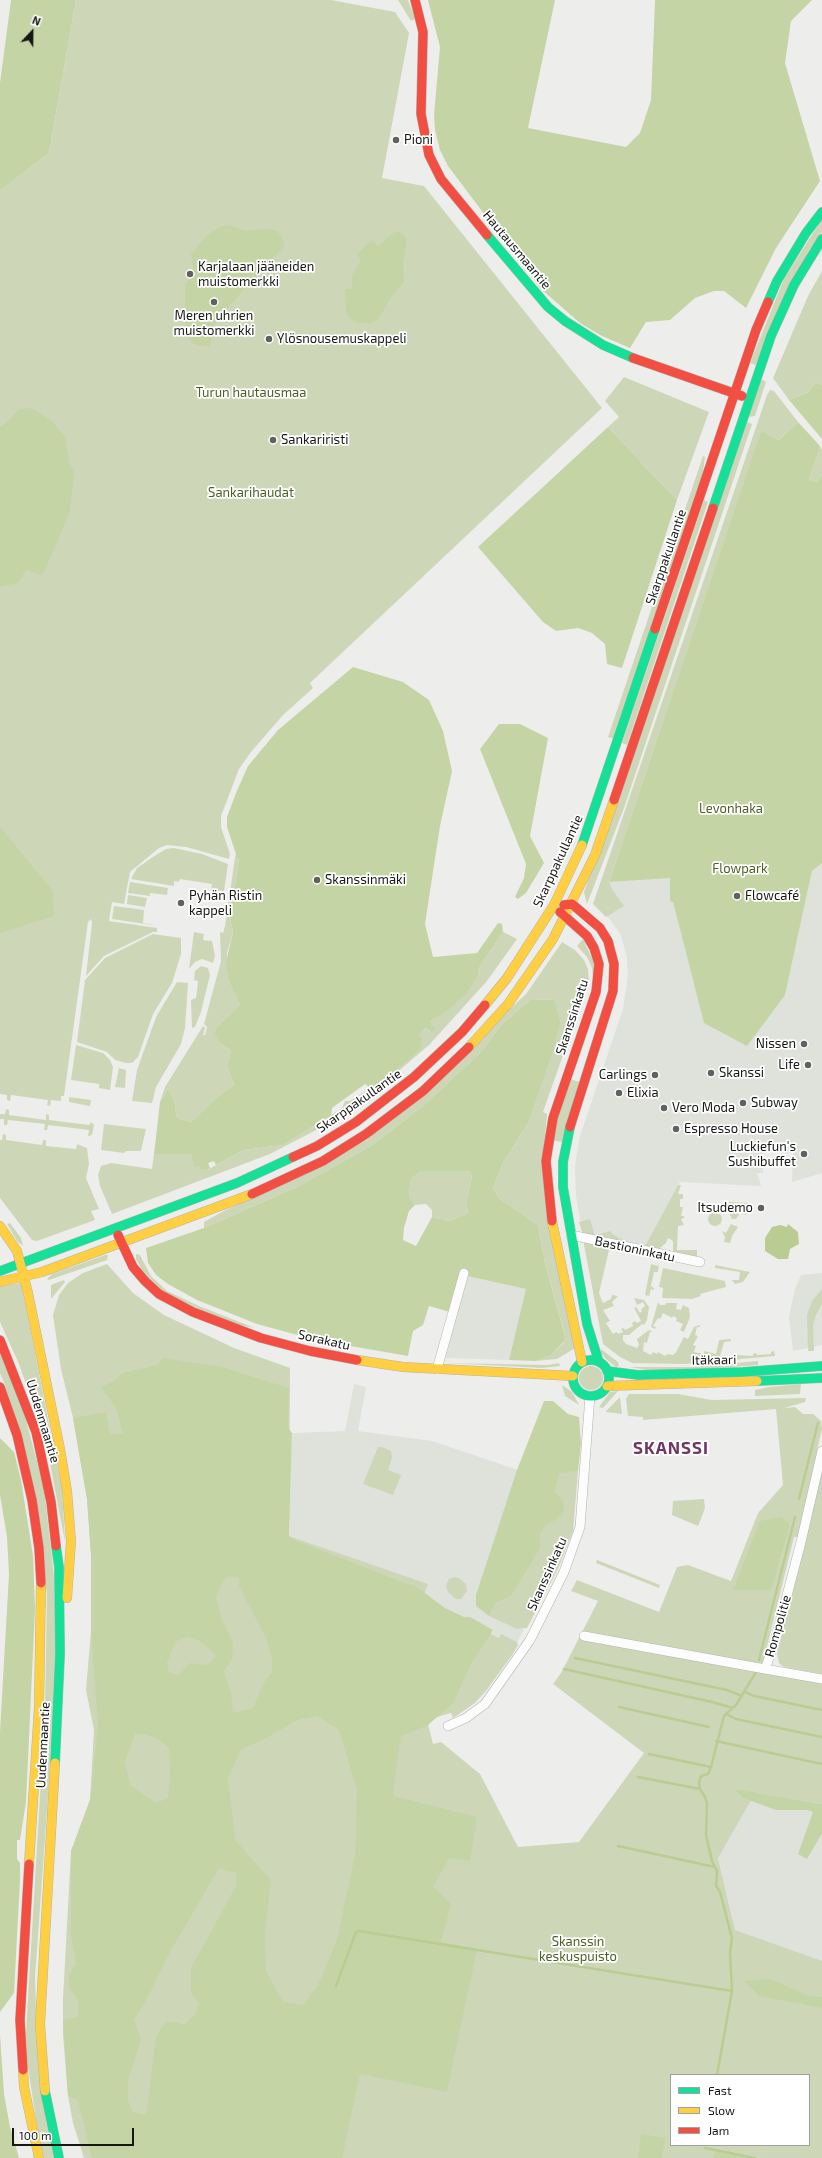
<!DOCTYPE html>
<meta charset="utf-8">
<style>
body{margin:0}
#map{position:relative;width:822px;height:2158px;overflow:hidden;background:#edeeeb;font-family:"Exo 2",sans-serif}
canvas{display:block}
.legend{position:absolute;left:670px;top:2074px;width:140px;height:72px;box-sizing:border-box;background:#fff;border:1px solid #a2a2a1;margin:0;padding:5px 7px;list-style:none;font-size:12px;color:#161615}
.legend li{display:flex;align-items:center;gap:8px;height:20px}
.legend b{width:20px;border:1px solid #a2a2a1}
.north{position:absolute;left:12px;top:12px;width:40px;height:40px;-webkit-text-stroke:3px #fff;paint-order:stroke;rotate:22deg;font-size:11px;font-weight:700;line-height:16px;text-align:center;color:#161615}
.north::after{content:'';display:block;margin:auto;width:14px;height:18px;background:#161615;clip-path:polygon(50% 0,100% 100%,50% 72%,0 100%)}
.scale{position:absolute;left:12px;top:2128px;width:122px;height:18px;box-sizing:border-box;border:2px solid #161615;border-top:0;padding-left:5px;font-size:12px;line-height:14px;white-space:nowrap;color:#161615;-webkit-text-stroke:3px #fff;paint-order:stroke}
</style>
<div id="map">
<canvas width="822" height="2158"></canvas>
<ul class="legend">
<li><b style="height:5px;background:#16e098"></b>Fast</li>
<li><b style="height:5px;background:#ffcf43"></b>Slow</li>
<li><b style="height:5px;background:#f24e42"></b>Jam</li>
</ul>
<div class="north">N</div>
<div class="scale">100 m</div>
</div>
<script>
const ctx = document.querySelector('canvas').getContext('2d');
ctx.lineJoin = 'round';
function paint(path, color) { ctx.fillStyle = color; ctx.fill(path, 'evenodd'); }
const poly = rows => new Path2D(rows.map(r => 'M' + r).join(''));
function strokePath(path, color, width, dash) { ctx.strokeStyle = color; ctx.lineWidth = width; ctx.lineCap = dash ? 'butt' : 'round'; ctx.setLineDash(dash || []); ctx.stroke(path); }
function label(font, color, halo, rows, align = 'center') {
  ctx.font = font + ' "Exo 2",sans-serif'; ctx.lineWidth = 3.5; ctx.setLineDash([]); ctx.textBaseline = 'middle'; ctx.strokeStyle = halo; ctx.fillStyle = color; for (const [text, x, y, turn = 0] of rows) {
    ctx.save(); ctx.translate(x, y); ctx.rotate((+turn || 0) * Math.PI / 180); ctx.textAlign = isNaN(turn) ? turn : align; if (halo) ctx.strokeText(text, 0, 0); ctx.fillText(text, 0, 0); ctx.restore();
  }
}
paint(poly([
 [822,863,822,1173,792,1182,793,1152,785,1154,781,1144,764,1144,763,1173,757,1173,761,1186,680,1182,641,1253,589,1242,584,1242,576,1196,575,1165,580,1136,623,1009,628,975,627,958,621,935,605,913,609,882,670,877,670,901,673,901,694,984,785,995,812,871],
 [822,1273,822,1345,793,1351,789,1317,795,1289,801,1275],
 [467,1276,527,1289,509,1360,445,1358],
 [354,1384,366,1387,358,1431,432,1441,524,1472,478,1605,524,1630,515,1646,423,1597,427,1585,289,1536,292,1433,345,1431],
 [734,1789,776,1810,806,1810,813,1812,807,1859,822,1834,822,1997,745,1981,731,1912,712,1833]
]), '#dfe2da');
paint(poly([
 [76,0,331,0,395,12,409,33,382,178,424,186,602,408,310,683,313,688,283,715,251,752,239,769,221,816,221,827,230,854,229,859,186,847,167,845,159,848,130,872,124,904,112,902,109,921,157,928,157,932,153,932,104,956,86,976,92,923,91,919,88,922,64,1096,61,1096,61,1101,51,1100,50,1106,47,1105,48,1100,11,1095,10,1101,7,1100,7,1095,0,1094,0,191,49,153],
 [398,0,408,0,415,19,411,21],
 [822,219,822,232,809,250,756,365,750,363,784,279],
 [822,271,822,385,816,383,808,392,789,400,773,378,808,296],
 [624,377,709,412,677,500,608,427,619,417,605,401],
 [761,379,766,382,755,416,748,417],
 [770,390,774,391,798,422,779,440,761,432,609,882,613,891,624,906,606,917,593,904,767,395],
 [747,422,752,424,624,808,587,904,584,892],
 [820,446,822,450,822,474,817,482,809,480],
 [703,456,705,457,702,480,614,739,608,737],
 [704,500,708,502,627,745,622,743],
 [174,848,202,854,228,864,224,891,211,890,212,884,180,879,179,882,174,881,174,886,131,879,137,868,156,855,166,849],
 [235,858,239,859,230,918,233,932,227,953,228,980,240,1005,216,1028,221,1044,231,1050,227,1066,234,1085,217,1097,191,1122,177,1118,174,1100,168,1089,160,1102,165,1087,203,1026,205,1028,203,1035,205,1035,207,1027,204,1024,221,961,220,932,223,933,225,926],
 [130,882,168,888,167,895,150,893,150,896,128,893],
 [128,895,147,898,145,907,127,904],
 [114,906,144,910,143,923,159,926,112,919],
 [194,932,204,934,203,940,212,941,215,956,213,963,202,959,195,962,189,969],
 [503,932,517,939,487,981,429,1045,374,1092,318,1129,270,1154,112,1214,100,1186,98,1175,101,1166,111,1163,152,1169,154,1154,191,1154,200,1166,207,1170,244,1150,283,1145,342,1108,345,1101,350,1101,376,1085,418,1035,427,1028,430,1032,430,1022,433,1019,439,1017,478,975,479,968],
 [153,934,181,938,181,954,172,983,153,1014,138,1057,132,1063,126,1063,115,1060,107,1052,77,1042,85,980,105,958],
 [583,939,596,967,593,979,592,968,587,957,577,946],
 [562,942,575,950,584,960,588,969,589,981,543,1112,547,1114,543,1160,577,1347,557,1359,535,1361,550,1356,564,1343,565,1335,545,1263,538,1225,499,1198,493,1188,504,1161,527,1125,553,1000,531,999,502,1024,479,1054,424,1105,374,1144,299,1186,204,1228,204,1222,222,1212,367,1140,526,994],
 [201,966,208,968,210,975,201,1012,195,1027,192,1028,191,1000,196,998,198,981,194,980,195,971],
 [177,982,188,983,185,1028,181,1044,156,1087,152,1103,132,1101,137,1070,156,1017],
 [76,1045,103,1053,110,1060,113,1067,110,1090,99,1088,99,1084,71,1080],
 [119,1068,126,1070,125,1088,115,1087],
 [569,1079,580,1082,562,1142,551,1140],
 [69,1097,91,1100,90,1106,69,1102],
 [6,1109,9,1110,9,1115,46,1120,46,1114,49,1115,49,1120,89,1125,91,1122,94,1125,92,1135,88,1136,89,1130,48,1125,47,1130,44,1130,45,1124,8,1120,7,1125,4,1125,4,1119,0,1119,0,1114,5,1114],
 [104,1124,146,1129,141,1151,126,1151,124,1153,101,1150],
 [3,1134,6,1135,6,1140,42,1145,43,1140,46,1140,46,1146,76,1149,77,1144,87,1148,89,1164,86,1178,99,1209,91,1211,95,1220,37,1241,32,1240,0,1198,0,1140,2,1140],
 [421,1171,469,1171,472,1176,466,1203,468,1213,450,1221,432,1217,432,1210,426,1204,415,1205,409,1196,411,1179],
 [678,1185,681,1185,678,1194,683,1194,683,1199,680,1199,680,1207,683,1207,681,1216,684,1216,684,1218,681,1219,684,1225,678,1226,677,1250,697,1250,697,1257,673,1252,673,1241,668,1238,666,1243,659,1249,645,1246],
 [729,1202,748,1203,753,1206,746,1215,740,1213,736,1219,732,1219,727,1208,729,1206],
 '708 1219a7 7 0 1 1 14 0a7 7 0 1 1-14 0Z',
 [590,1219,595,1236,582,1232,579,1222],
 [10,1223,21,1238,23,1246,17,1241,7,1224],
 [731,1224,738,1227,732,1236,730,1243,724,1242,725,1237,722,1231,726,1233],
 [610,1231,612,1234,630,1244,601,1238,597,1235],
 [589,1241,610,1246,599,1293,603,1303,611,1299,612,1295,618,1296,612,1302,614,1306,603,1310,610,1321,606,1323,613,1334,617,1332,618,1334,623,1332,621,1329,624,1328,625,1330,633,1326,632,1323,635,1321,637,1323,641,1321,634,1308,636,1307,640,1313,642,1311,641,1309,645,1306,643,1302,637,1305,634,1298,644,1300,649,1307,647,1320,644,1325,642,1324,629,1335,623,1335,623,1340,626,1344,637,1348,639,1345,637,1339,649,1330,653,1332,650,1332,647,1343,644,1342,643,1351,651,1355,653,1352,657,1354,658,1352,665,1356,667,1354,673,1355,676,1352,684,1337,688,1339,694,1327,700,1325,700,1327,697,1327,695,1335,698,1336,693,1345,696,1346,694,1352,704,1354,704,1351,716,1354,719,1340,731,1339,731,1341,724,1342,720,1356,724,1356,725,1358,737,1357,737,1355,753,1356,753,1354,756,1353,757,1355,771,1354,771,1352,774,1351,775,1356,684,1364,632,1363,620,1357,603,1344,584,1245,584,1242],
 [136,1254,140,1255,151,1276,167,1291,199,1306,255,1328,239,1325,217,1317,165,1293,142,1270,136,1259],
 [105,1255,108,1255,107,1260,49,1280,47,1279,52,1274],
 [659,1261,658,1272,654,1272,651,1286,654,1288,654,1290,651,1289,649,1296,645,1295,651,1264,658,1266],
 [107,1264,133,1293,164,1315,234,1348,290,1368,289,1536,428,1584,423,1597,499,1638,501,1634,517,1642,518,1645,512,1655,486,1691,475,1703,453,1718,451,1713,427,1720,433,1744,441,1742,480,1774,518,1847,579,1842,644,1753,553,1684,561,1673,598,1601,571,1591,577,1580,659,1612,677,1567,688,1565,731,1581,758,1513,783,1485,776,1409,643,1420,643,1417,628,1416,626,1399,629,1394,678,1394,712,1400,806,1398,805,1402,784,1408,795,1407,803,1414,813,1414,821,1421,822,1429,817,1450,818,1460,822,1471,822,1674,784,1667,779,1663,777,1654,805,1537,794,1537,765,1655,767,1672,822,1681,822,1804,755,1793,718,1858,735,1930,822,1961,822,2158,761,2158,719,2149,712,2155,714,2158,84,2158,73,2123,68,2096,63,2035,63,1999,71,1851,90,1800,94,1730,86,1690,91,1631,91,1555,87,1499,73,1418,61,1369,53,1315,59,1295,68,1283,83,1273],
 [671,2075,809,2075,809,2145,671,2145],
 [715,1265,750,1272,743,1282,735,1284,732,1280,739,1280,740,1272,715,1268],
 [663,1268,725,1281,726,1287,700,1294,701,1296,692,1299,662,1298,663,1288,659,1287],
 [64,1280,65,1282,51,1299,51,1285],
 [21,1283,62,1489,65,1542,46,1442,19,1364,0,1322,0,1286],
 [822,1289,822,1304,816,1315,813,1325,814,1351,808,1351,807,1315,812,1301],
 [658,1302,660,1305,665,1305,666,1303,677,1303,676,1309,681,1310,683,1305,689,1308,690,1317,684,1332,680,1330,683,1324,676,1321,677,1318,673,1316,672,1318,663,1313,660,1319,658,1318,653,1326,656,1327,655,1329,651,1327],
 [601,1349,618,1362,619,1366,616,1367,606,1359,601,1353],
 [0,1351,23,1409,44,1488,54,1576,56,1639,49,1783,35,1977,36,2007,54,2158,44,2158,36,2120,27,2060,26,2032,45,1711,47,1593,5,1385,0,1373],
 [758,1361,758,1365,661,1372,629,1367,692,1367],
 [447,1363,548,1365,559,1363,560,1366,542,1368],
 '579 1378a12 12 0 1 1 24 0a12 12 0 1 1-24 0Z',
 [801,1384,800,1394,755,1396,755,1390,769,1387],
 [562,1385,572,1392,579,1405,565,1396],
 [618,1391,603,1408,599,1407,610,1392],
 [620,1397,622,1414,606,1412,606,1411],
 [548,1403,575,1471,578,1471,573,1531,558,1569,527,1628,517,1629,489,1616],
 [378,1447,382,1447,391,1451,392,1458,388,1470,401,1475,393,1495,363,1484],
 [704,1499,705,1508,698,1526,672,1515,673,1501],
 [597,1560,660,1585,659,1588,596,1563],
 [454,1577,459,1578,466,1584,467,1591,461,1599,456,1599,448,1592,446,1586,449,1579]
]), '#cdd7b8');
paint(poly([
 [11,0,76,0,49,153,0,191,0,83],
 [428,0,555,0,528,128,626,147,640,133,651,100,655,0,812,0,791,21,785,63,820,181,776,248,746,308,724,291,714,291,695,298,670,320,646,322,630,348,602,336,580,323,540,288,448,166,440,150,435,130,434,115,440,47],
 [229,225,246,231,265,229,276,230,282,237,284,246,216,320,210,347,193,344,185,334,185,284,192,277,193,270,191,254,207,235,222,226],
 [398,231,407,238,403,264,404,282,392,296,378,320,371,323,358,323,351,319,346,314,345,289,352,289,352,275,361,261,357,254,372,240,378,246,393,233],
 [816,383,822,385,822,439,789,400,808,392],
 [32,408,53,422,65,437,70,466,74,472,70,512,43,574,40,575,26,570,18,583,0,587,0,428,20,409],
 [798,422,820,446,809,480,817,482,822,474,822,863,812,871,785,995,747,1046,704,1023,673,902,670,901,670,878,609,882,761,431,779,440],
 [608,427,677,500,622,668,607,664,605,644,592,633,578,628,556,631,543,622,478,547],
 [353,667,403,682,429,700,443,731,452,771,440,826,425,924,433,957,477,953,498,923,502,924,503,932,479,968,478,975,466,994,439,1017,433,1019,430,1022,435,1030,431,1032,426,1028,419,1035,422,1039,420,1050,376,1086,370,1088,365,1084,332,1108,331,1115,283,1145,244,1150,216,1165,214,1161,208,1163,210,1168,207,1170,200,1169,200,1166,195,1167,191,1154,154,1154,160,1102,168,1089,174,1100,177,1118,191,1122,217,1097,234,1085,227,1066,231,1050,221,1044,215,1035,216,1028,240,1005,228,980,226,962,233,932,230,918,239,859,235,858,236,854,227,827,227,817,236,793,248,766,278,730],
 [499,724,520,724,548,738,530,836,544,863,526,893,518,899,515,897,524,878,526,864,480,749],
 [0,827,53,891,54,916,0,933],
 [531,999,554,1000,560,1022,554,1048,527,1125,504,1161,493,1188,499,1198,538,1225,545,1263,565,1336,564,1342,550,1356,535,1361,509,1360,526,1289,467,1276,450,1312,429,1306,423,1325,413,1331,408,1356,316,1340,257,1324,197,1300,168,1284,156,1275,148,1263,146,1248,204,1228,299,1186,374,1144,424,1105,479,1054,502,1024],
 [421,1171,469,1171,472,1176,466,1203,468,1213,450,1221,432,1217,416,1246,403,1240,404,1228,409,1211,415,1205,409,1196,411,1179],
 [163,1358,222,1367,289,1388,288,1428,292,1433,289,1536,292,1539,418,1588,445,1608,464,1617,470,1617,493,1630,471,1664,453,1703,428,1725,401,1736,393,1796,477,1817,470,1861,449,1858,433,1887,451,1904,441,1942,477,1949,447,2092,360,2074,342,2158,92,2158,78,2100,68,2096,63,2020,78,2017,78,2000,69,1987,69,1974,76,1964,71,1934,71,1851,90,1800,98,1724,91,1631,91,1555,87,1499,73,1418,106,1412,110,1435,123,1433,116,1408,101,1387,115,1380,122,1373,158,1365],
 [229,1576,239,1578,239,1586,266,1638,272,1659,272,1672,263,1684,253,1708,233,1713,231,1692,224,1671,232,1658,233,1642,222,1620,216,1597,223,1580],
 [187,1637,200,1641,216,1655,209,1665,190,1663,178,1676,169,1672,167,1663,175,1642],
 [317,1716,339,1730,357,1790,355,1855,337,1940,318,1985,303,2005,283,2002,266,1971,265,1935,271,1880,235,1840,228,1777,241,1750,268,1737,297,1720],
 [135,1734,147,1735,158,1739,169,1748,170,1776,168,1798,156,1803,130,1785,125,1761],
 [219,1868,236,1873,236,1886,191,1968,191,1992,199,2004,195,2014,185,2025,175,2022,166,2022,156,2036,146,2115,133,2112,128,2101,128,2081,141,2039,134,2020,149,1995,166,1959],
 [544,1401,553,1401,568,1414,579,1417,581,1443,578,1471,559,1473,555,1492,563,1501,564,1509,557,1519,546,1525,540,1534,540,1548,511,1596,495,1603,489,1616,476,1606,476,1595,517,1470],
 [0,1438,14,1452,21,1480,33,1556,35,1609,26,1802,20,1840,17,1840,17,1859,20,1863,20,1880,14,1993,0,2012,0,1732,9,1574,7,1537,0,1495],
 [781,1517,790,1524,771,1590,733,1590,760,1521],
 [734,1789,822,1804,822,1834,807,1859,798,1854,813,1812,806,1810,776,1810,743,1798],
 [771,1979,809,1996,822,1997,822,2008,759,1996,745,1981],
 [0,2034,4,2094,10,2127,19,2158,0,2158],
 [641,2134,665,2138,662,2158,638,2158],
 [719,2149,761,2158,714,2158,712,2155]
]), '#c5d4a5');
paint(poly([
 [788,1224,798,1232,799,1244,790,1249,788,1259,778,1259,765,1251,765,1238,772,1227,780,1225,787,1227]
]), '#bacc91');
strokePath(poly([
 [799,1499,818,1423],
 [575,1658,727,1690,742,1696],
 [759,1660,795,1517],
 [564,1669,712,1702,733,1708],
 [745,1692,754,1696,822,1710],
 [619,1707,709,1727],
 [726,1714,736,1719,822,1737],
 [716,1741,822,1764],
 [649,1754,711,1767],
 [638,1777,700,1789],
 [618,1846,715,1867],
 [336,1986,356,1932,359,1931,732,1991],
 [717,2075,732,1991,730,1953,732,1938,720,1892,716,1886,717,1871,712,1861,706,1835,707,1803,705,1797,700,1789,699,1783,701,1776,708,1774,711,1767,724,1716,736,1705,756,1672],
 [705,2148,755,2158]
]), '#bacc91', 2.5);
const street = poly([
 [571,1235,700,1262],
 [437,1369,464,1273],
 [584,1636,765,1669,774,1645,801,1542,822,1451],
 [765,1669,822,1679],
 [448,1726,466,1718,485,1704,530,1640,564,1572,580,1527,590,1396]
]);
const fast = poly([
 [487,235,548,307,565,321,603,345,633,358],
 [768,302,777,281,806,233,822,212],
 [713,508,771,336,794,285,822,239],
 [582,845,655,629],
 [570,1127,563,1162,563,1187,587,1324,599,1362],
 [0,1271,237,1183,293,1157],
 '573 1378a18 18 0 1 1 36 0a18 18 0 1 1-36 0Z',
 [607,1371,638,1375,743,1372,822,1366],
 [757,1381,822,1378],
 [55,1763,60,1654,59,1567,56,1546],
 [45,2091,59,2158]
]);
const slow = poly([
 [485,1005,507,978,554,905,582,845],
 [469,1047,508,1004,553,939,595,855,614,800],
 [552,1221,582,1362],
 [0,1226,17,1251,28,1293,60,1449,67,1491,71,1541,67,1598],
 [0,1282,42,1272,252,1194],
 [357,1360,403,1367,573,1376],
 [607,1386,757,1381],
 [29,1864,39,1707,41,1583],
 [23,2070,24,2087,39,2158],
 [45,2091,40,2024,55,1763]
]);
const jam = poly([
 [415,0,423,32,421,114,429,155,441,179,487,235],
 [633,358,742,396],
 [655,629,756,330,768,302],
 [614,800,713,508],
 [564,905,572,904,600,928,608,941,614,964,613,991,570,1127],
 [293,1157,317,1146,356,1122,414,1077,462,1032,485,1005],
 [252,1194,323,1161,366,1134,423,1091,469,1047],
 [552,1221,546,1161,553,1118,596,992,599,964,594,948,587,936,560,912],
 [118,1235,133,1267,145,1281,159,1294,193,1312,261,1338,310,1351,357,1360],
 [0,1340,36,1432,51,1502,56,1546],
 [0,1387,17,1435,32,1500,39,1548,41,1583],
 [23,2070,20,2020,29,1864]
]);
strokePath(street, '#b3b3b1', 10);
strokePath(fast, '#b3b3b1', 10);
strokePath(slow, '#b3b3b1', 10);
strokePath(jam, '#b3b3b1', 10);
strokePath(street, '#fcfcfc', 9);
strokePath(fast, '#16e098', 9);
strokePath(slow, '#ffcf43', 9);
strokePath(jam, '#f24e42', 9);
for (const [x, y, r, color] of [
 [396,140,4,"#616260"],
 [190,274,4,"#616260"],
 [214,302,4,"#616260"],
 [269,339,4,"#616260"],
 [273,440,4,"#616260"],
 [317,880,4,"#616260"],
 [737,896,4,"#616260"],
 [181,903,4,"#616260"],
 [804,1044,4,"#616260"],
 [808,1065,4,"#616260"],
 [711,1073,4,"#616260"],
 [655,1075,4,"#616260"],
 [619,1093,4,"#616260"],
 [743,1103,4,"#616260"],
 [664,1108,4,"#616260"],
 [676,1129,4,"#616260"],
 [804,1154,4,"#616260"],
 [761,1208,4,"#616260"]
]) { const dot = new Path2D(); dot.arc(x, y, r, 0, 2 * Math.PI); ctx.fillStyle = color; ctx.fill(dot); strokePath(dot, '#fff', 1.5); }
label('13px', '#161615', '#fff', [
 ["Pioni",404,140],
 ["Karjalaan jääneiden",198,267],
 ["muistomerkki",198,282],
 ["Meren uhrien",214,316,"center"],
 ["muistomerkki",214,331,"center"],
 ["Ylösnousemuskappeli",277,339],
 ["Sankariristi",281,440],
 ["Skanssinmäki",325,880],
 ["Pyhän Ristin",189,896],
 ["kappeli",189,911],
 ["Flowcafé",745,896],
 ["Nissen",796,1044,"right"],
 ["Life",800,1065,"right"],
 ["Skanssi",719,1073],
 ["Carlings",647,1075,"right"],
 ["Elixia",627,1093],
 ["Subway",751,1103],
 ["Vero Moda",672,1108],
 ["Espresso House",684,1129],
 ["Luckiefun's",796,1147,"right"],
 ["Sushibuffet",796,1162,"right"],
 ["Itsudemo",753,1208,"right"]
], 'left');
label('13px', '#161615', '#fff', [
 ["Hautausmaantie",517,250,50],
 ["Skarppakullantie",666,557,-71],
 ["Skarppakullantie",558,861,-65],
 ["Skanssinkatu",572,1017,-72],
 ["Skarppakullantie",359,1101,-35],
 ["Bastioninkatu",635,1249,12],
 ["Sorakatu",324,1340,13],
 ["Itäkaari",714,1360,-1],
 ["Uudenmaantie",43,1421,73],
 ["Skanssinkatu",547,1574,-66],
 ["Rompolitie",778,1626,-74],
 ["Uudenmaantie",43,1745,-87]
]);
label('13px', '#4e5e24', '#fff', [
 ["Turun hautausmaa",251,393],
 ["Sankarihaudat",251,493],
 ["Levonhaka",731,809],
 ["Flowpark",740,869],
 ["Skanssin",578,1942],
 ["keskuspuisto",578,1957]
]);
ctx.letterSpacing = '1px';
label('bold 17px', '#6e3764', '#fff', [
 ["SKANSSI",671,1448]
]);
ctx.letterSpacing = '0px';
</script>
